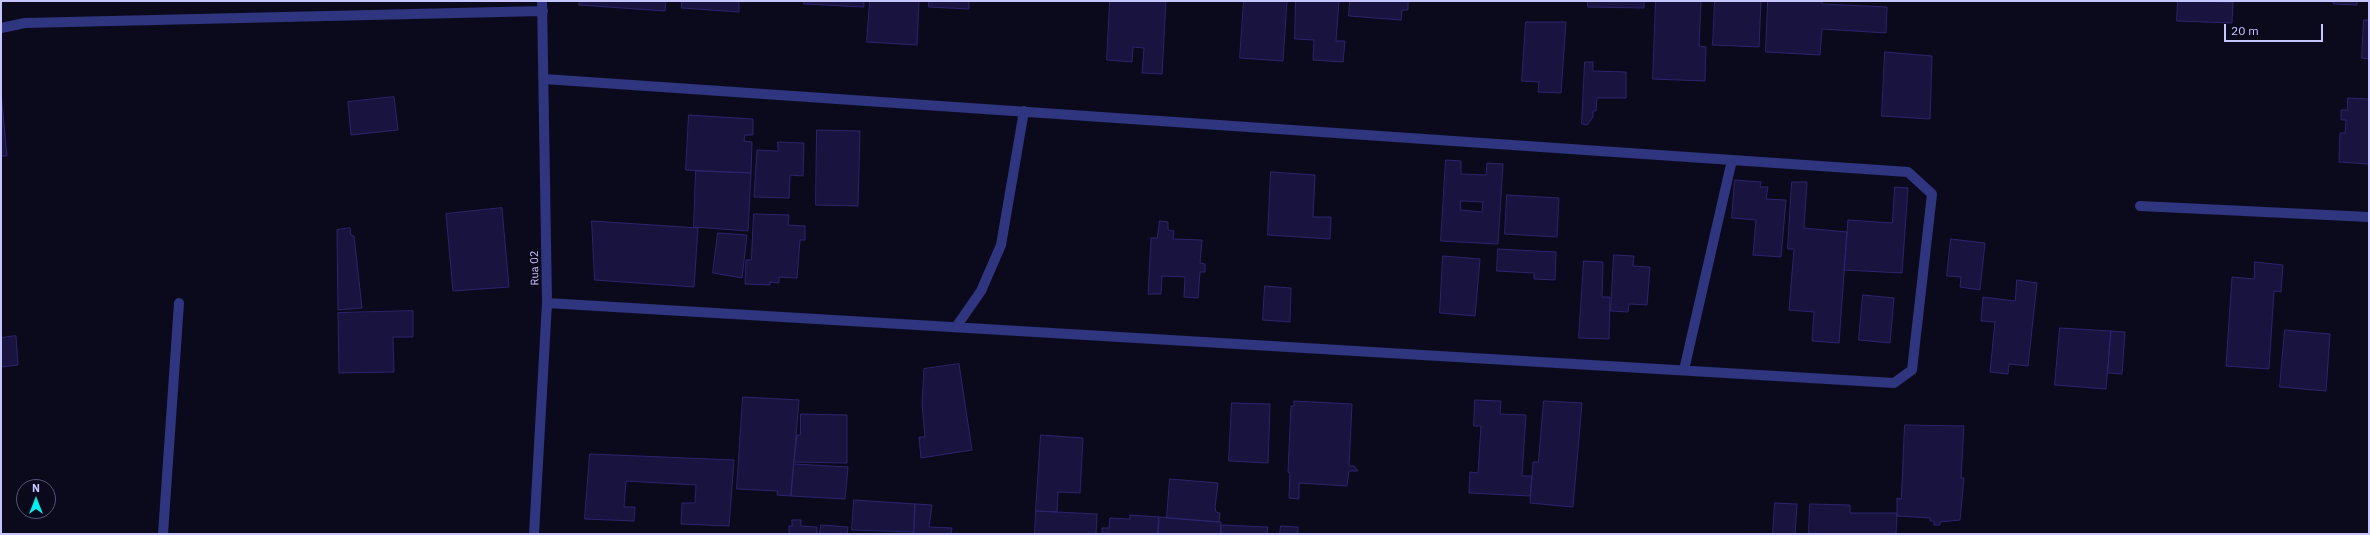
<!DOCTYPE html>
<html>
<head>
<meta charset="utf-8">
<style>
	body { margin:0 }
	#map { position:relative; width:2370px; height:535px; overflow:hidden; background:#0b0a1d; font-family:"IBM Plex Sans",sans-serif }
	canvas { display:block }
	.frame { position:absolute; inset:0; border:2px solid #c6c5ff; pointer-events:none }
	.north { position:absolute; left:16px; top:479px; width:40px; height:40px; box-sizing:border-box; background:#0b0a1d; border:1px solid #565577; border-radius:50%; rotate:0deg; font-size:11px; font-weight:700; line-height:16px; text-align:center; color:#c6c5ff }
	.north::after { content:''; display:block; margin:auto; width:14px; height:18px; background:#00f0f0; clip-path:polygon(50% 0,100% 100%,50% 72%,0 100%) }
	.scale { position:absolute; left:2224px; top:24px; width:99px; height:18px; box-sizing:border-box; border:2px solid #c6c5ff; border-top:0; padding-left:5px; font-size:12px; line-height:14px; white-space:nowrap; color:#c6c5ff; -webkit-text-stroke:3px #0b0a1d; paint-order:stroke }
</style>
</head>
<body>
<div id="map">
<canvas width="2370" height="535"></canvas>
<div class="frame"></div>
<div class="north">N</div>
<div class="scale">20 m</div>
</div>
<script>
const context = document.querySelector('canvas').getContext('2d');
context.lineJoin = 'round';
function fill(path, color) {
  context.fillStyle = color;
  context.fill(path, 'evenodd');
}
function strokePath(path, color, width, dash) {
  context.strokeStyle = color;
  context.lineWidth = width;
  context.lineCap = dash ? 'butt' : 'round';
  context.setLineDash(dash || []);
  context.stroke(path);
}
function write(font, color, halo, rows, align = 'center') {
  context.font = font + ' "IBM Plex Sans",sans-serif';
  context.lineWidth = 3;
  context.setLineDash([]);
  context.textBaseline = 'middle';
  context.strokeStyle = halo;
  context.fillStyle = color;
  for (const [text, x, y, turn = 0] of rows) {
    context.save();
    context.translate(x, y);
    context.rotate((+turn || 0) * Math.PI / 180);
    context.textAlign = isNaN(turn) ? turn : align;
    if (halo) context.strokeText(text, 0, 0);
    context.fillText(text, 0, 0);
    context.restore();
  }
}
const building = new Path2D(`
	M 580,1 L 666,1 L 665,11 L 579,5 Z
	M 682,1 L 739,1 L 739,12 L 682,8 Z
	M 804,1 L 864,1 L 864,7 L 804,4 Z
	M 870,1 L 919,1 L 917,45 L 867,42 Z
	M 929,1 L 969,1 L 969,9 L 929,7 Z
	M 1110,1 L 1166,1 L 1162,74 L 1142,73 L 1144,48 L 1133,47 L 1132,62 L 1107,60 Z
	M 1244,1 L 1287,1 L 1283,61 L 1240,58 Z
	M 1296,1 L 1339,1 L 1336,41 L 1345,41 L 1343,62 L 1313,60 L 1314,40 L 1295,39 Z
	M 1350,1 L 1408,1 L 1408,10 L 1402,10 L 1401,20 L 1349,16 Z
	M 1588,1 L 1644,1 L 1644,8 L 1588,7 Z
	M 1656,1 L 1701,1 L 1699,46 L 1706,47 L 1705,81 L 1653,79 Z
	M 1715,1 L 1761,1 L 1759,47 L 1713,45 Z
	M 1768,1 L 1822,1 L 1822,4 L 1887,7 L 1886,33 L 1822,29 L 1820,55 L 1766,52 Z
	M 2178,1 L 2233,2 L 2232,23 L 2177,21 Z
	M 2333,1 L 2357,1 L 2357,5 L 2334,4 Z
	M 2364,20 L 2369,20 L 2369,59 L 2362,58 Z
	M 1526,22 L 1566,22 L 1561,93 L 1538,92 L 1539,82 L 1522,81 Z
	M 1885,52 L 1932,56 L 1930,119 L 1882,116 Z
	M 1585,62 L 1593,62 L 1593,71 L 1626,72 L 1626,98 L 1597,98 L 1596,111 L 1593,111 L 1593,117 L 1587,125 L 1582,124 Z
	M 1,93 L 7,156 L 1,156 Z
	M 394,97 L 398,130 L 351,135 L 348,102 Z
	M 2348,98 L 2369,99 L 2369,164 L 2339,162 L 2340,133 L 2345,133 L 2346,120 L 2341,120 L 2341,110 L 2347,110 Z
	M 689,115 L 753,119 L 753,135 L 745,135 L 744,141 L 752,142 L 751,173 L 686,170 Z
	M 817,130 L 860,131 L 858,206 L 816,205 Z
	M 778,142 L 804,143 L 803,176 L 790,175 L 789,198 L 754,197 L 757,150 L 778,151 Z
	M 1446,160 L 1461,161 L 1461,174 L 1486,175 L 1487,163 L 1503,164 L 1498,244 L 1441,241 ZM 1461,201 L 1483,202 L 1482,212 L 1461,210 Z
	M 696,171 L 751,173 L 748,231 L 694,227 Z
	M 1271,172 L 1315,175 L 1313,217 L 1331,217 L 1330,239 L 1268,235 Z
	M 1735,180 L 1761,182 L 1760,187 L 1768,187 L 1766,199 L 1786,200 L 1781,257 L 1753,255 L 1756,220 L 1732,218 Z
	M 1792,182 L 1807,182 L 1804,228 L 1847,232 L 1839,343 L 1812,341 L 1814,312 L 1789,310 L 1794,249 L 1788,249 Z
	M 1895,187 L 1908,188 L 1902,273 L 1844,270 L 1848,220 L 1892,223 Z
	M 1507,195 L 1559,198 L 1557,237 L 1505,234 Z
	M 502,208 L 509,287 L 453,291 L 446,214 Z
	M 754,214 L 789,215 L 788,225 L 805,226 L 805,240 L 800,240 L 797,278 L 779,277 L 779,283 L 770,282 L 770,285 L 745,284 L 746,260 L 751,260 Z
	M 592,221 L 698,228 L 694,287 L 595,280 Z
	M 1160,221 L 1168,222 L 1168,230 L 1174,231 L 1173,239 L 1202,240 L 1200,263 L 1205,264 L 1205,272 L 1200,272 L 1198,298 L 1184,297 L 1185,277 L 1162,276 L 1161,294 L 1148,294 L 1151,238 L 1157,238 Z
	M 350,228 L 351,235 L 354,236 L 362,308 L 338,310 L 337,230 Z
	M 718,233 L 747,235 L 742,278 L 713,273 Z
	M 1951,239 L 1985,243 L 1980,290 L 1960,287 L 1961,277 L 1947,276 Z
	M 1498,249 L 1556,252 L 1555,280 L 1534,279 L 1534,273 L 1497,271 Z
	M 1614,255 L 1634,256 L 1633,266 L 1650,267 L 1647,305 L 1629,304 L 1628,312 L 1611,311 Z
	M 1443,256 L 1480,259 L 1475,316 L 1440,313 Z
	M 1584,261 L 1603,262 L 1602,297 L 1610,297 L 1609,339 L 1579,338 Z
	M 2255,262 L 2283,265 L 2281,292 L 2274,291 L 2269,369 L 2226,366 L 2232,277 L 2254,279 Z
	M 2017,280 L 2037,283 L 2028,366 L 2009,364 L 2008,374 L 1990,372 L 1995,322 L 1981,321 L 1983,297 L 2015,301 Z
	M 1265,286 L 1291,288 L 1290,322 L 1263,320 Z
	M 1863,295 L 1894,298 L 1890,343 L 1859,340 Z
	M 413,311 L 413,337 L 393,337 L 394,372 L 339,373 L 338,313 Z
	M 2060,328 L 2111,331 L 2106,389 L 2055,385 Z
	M 2285,330 L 2330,334 L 2326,391 L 2280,387 Z
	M 2111,331 L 2125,332 L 2122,374 L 2108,373 Z
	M 16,336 L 18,365 L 1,367 L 1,338 Z
	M 959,364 L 972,450 L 921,458 L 919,437 L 925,437 L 922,404 L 924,369 Z
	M 743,397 L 799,400 L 791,496 L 777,495 L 778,491 L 737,489 Z
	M 1475,400 L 1501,401 L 1500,414 L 1526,415 L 1522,476 L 1532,476 L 1530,496 L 1469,493 L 1470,472 L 1478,473 L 1481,426 L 1474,426 Z
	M 1294,401 L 1352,404 L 1349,466 L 1354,466 L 1358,471 L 1349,471 L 1347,486 L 1299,483 L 1299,499 L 1289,498 L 1290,473 L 1288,472 L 1291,406 L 1294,406 Z
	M 1544,401 L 1582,403 L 1573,507 L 1530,503 L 1533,462 L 1538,462 Z
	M 1232,403 L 1270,404 L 1268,463 L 1229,461 Z
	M 801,414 L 847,415 L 847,463 L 794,462 L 797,435 L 800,435 Z
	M 1905,425 L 1964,426 L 1961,478 L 1964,478 L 1960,520 L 1940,522 L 1940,525 L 1934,525 L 1934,521 L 1930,521 L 1930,518 L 1897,516 L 1897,498 L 1901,499 Z
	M 1041,435 L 1083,438 L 1080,493 L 1058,492 L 1057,512 L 1036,511 Z
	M 590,454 L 734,460 L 729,526 L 681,524 L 682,503 L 695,503 L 696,485 L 626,481 L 624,507 L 635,507 L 634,521 L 585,519 Z
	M 794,464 L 848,467 L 845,499 L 791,496 Z
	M 1170,479 L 1218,483 L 1215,507 L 1216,512 L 1220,513 L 1219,522 L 1167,518 Z
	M 854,500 L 915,504 L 914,532 L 852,530 Z
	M 1775,503 L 1797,504 L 1795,534 L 1773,534 Z
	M 915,504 L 932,505 L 929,527 L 952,528 L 951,534 L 914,534 Z
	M 1810,504 L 1850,505 L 1850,513 L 1897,513 L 1896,534 L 1809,534 Z
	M 1036,511 L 1097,514 L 1096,534 L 1035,534 Z
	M 1130,515 L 1159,517 L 1158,534 L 1102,534 L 1102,528 L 1109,528 L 1110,518 L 1130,519 Z
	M 1159,517 L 1221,522 L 1221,534 L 1158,534 Z
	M 792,520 L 801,520 L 801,526 L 817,527 L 817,534 L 789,534 L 789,526 L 792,526 Z
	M 821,525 L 848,527 L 847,534 L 820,534 Z
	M 1221,525 L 1268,527 L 1267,534 L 1221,534 Z
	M 1281,526 L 1298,527 L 1298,534 L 1280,534 Z`);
fill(building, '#18143f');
strokePath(building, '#2b246d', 1);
strokePath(new Path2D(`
	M 1,28 L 25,23 L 543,11
	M 544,79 L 1908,172 L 1932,194 L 1912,370 L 1894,383 L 547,303
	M 2140,206 L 2369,217
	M 956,327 L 981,291 L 1001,245 L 1024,111
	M 1684,370 L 1732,160
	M 163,534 L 179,303
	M 534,534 L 547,303 L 542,1`), '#303580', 10);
write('11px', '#c6c5ff', '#0b0a1d', [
	["Rua 02",535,268,-91]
]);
</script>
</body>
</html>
